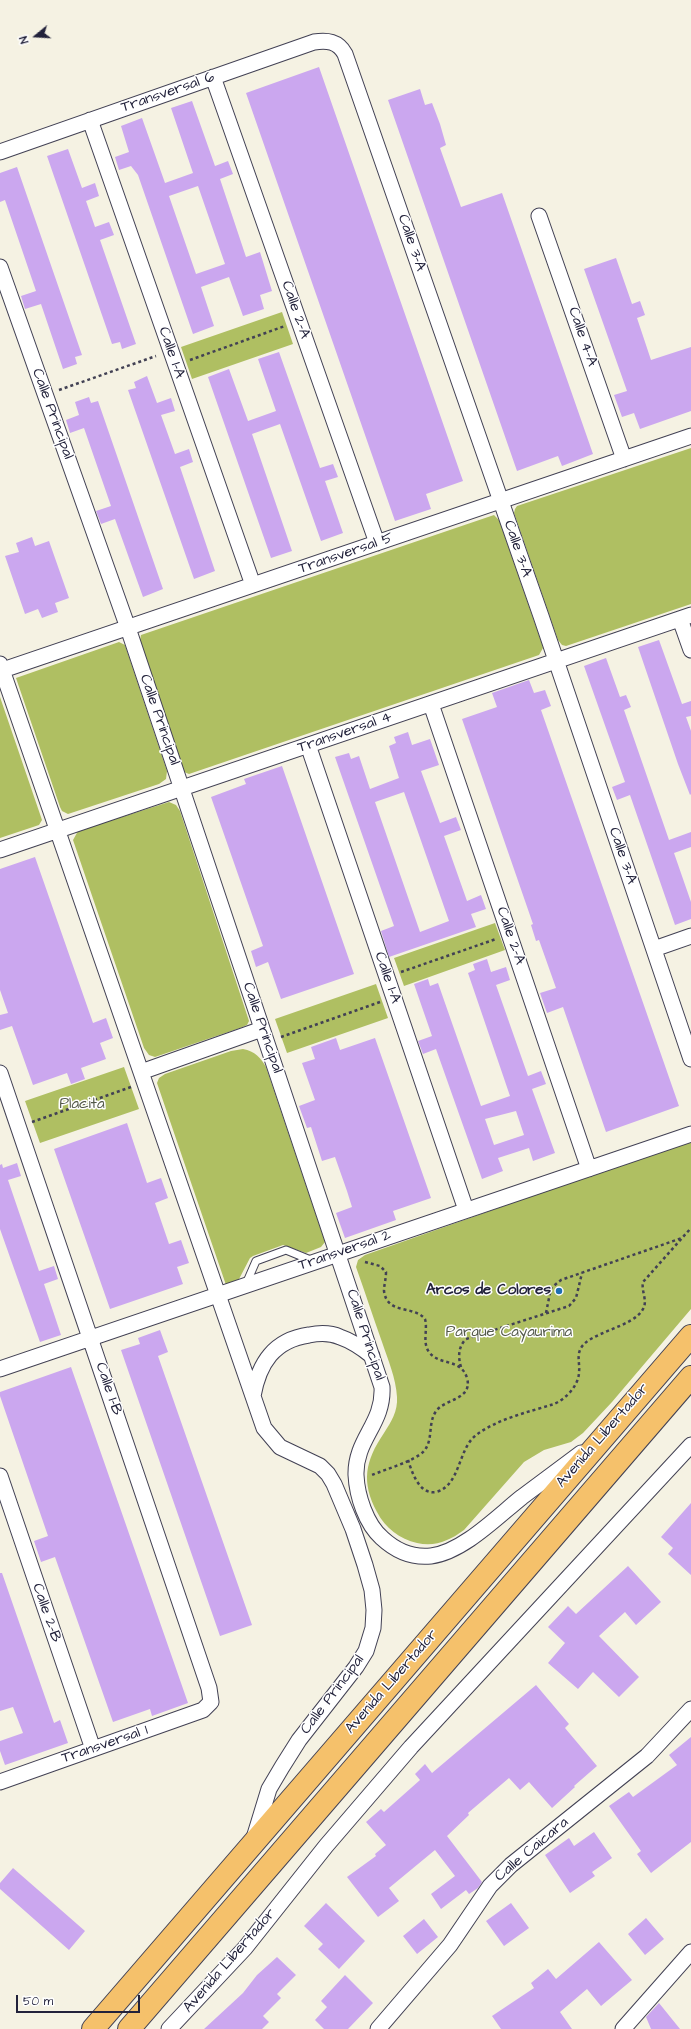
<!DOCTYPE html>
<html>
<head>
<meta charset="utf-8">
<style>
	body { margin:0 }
	#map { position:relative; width:691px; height:2029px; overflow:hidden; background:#f5f2e3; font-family:"Architects Daughter",sans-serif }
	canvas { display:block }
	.north { position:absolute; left:16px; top:16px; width:40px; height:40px; -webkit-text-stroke:3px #fff; paint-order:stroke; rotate:252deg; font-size:11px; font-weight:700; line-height:16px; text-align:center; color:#22223b }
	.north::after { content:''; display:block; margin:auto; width:14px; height:18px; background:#22223b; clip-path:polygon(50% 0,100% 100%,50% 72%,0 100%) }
	.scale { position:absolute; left:16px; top:1995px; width:124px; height:18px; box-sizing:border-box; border:2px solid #22223b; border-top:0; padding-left:5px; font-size:12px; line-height:14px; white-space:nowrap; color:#22223b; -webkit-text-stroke:3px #fff; paint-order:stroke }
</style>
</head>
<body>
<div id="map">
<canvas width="691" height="2029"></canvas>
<div class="north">N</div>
<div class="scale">50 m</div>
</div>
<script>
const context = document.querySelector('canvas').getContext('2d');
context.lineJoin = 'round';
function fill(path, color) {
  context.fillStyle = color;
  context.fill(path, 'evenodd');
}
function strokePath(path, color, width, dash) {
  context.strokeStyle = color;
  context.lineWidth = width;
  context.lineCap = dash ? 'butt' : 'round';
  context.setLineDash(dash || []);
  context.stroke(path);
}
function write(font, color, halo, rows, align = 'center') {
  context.font = font + ' "Architects Daughter",sans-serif';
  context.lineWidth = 3;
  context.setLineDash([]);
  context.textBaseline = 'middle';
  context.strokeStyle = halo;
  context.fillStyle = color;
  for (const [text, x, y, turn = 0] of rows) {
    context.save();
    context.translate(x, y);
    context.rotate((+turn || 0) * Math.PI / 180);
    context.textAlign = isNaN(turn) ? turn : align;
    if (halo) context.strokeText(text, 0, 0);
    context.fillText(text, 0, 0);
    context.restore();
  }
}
fill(new Path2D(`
	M 282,312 L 293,344 L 192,379 L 181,347 Z
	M 691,448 L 691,604 L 566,646 L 562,645 L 558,640 L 514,513 L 515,509 L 517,506 Z
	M 494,515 L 499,520 L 542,644 L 543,648 L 539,655 L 189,774 L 184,772 L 140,640 L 141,635 Z
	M 119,642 L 125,645 L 167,771 L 166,779 L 159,784 L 68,814 L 62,811 L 60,807 L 16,678 Z
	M 0,697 L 42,820 L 39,825 L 0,838 Z
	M 169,802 L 176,805 L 180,811 L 249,1021 L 247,1025 L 240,1028 L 155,1057 L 149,1055 L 144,1048 L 73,840 L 78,831 Z
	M 495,923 L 505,950 L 404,986 L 394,958 Z
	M 376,984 L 388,1018 L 287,1053 L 275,1019 Z
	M 243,1049 C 255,1051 261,1058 266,1067 L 325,1242 L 321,1247 L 306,1253 L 283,1245 L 253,1256 L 250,1258 L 238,1281 L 226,1285 L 157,1083 L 159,1078 L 165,1074 L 231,1051 Z
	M 124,1067 L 139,1109 L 40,1143 L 25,1101 Z
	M 691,1140 L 691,1309 L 612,1402 L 583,1433 L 571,1442 L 544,1450 L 524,1462 L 464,1530 C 449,1541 435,1547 417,1543 C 400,1539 385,1528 377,1512 C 361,1482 365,1461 384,1433 C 391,1422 398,1411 397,1397 C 396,1378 388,1360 382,1342 C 373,1317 365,1292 356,1267 L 358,1260 L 365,1255 Z`), '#afbf62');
fill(new Path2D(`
	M 319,67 L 463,481 L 426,494 L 431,509 L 395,521 L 246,93 Z
	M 420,89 L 425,105 L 432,103 L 440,124 L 446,145 L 440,148 L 461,207 L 502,193 L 593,454 L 562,466 L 558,456 L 517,471 L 388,100 Z
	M 192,101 L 215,166 L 228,161 L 233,174 L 220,179 L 246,257 L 260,252 L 272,291 L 260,295 L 264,309 L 243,316 L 229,277 L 201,287 L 214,326 L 193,334 L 138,175 L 131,166 L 119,170 L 115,157 L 129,152 L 121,126 L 142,118 L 165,183 L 193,173 L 171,108 ZM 198,186 L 225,264 L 196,274 L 169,196 Z
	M 68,149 L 82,188 L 95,183 L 99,196 L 86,201 L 95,227 L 109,222 L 114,235 L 100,240 L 136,344 L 122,349 L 120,342 L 112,344 L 47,156 Z
	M 17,167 L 82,355 L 75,357 L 77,364 L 63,369 L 41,304 L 25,309 L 21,296 L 36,291 L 5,200 L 0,202 L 0,173 Z
	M 616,258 L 632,304 L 640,301 L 645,315 L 637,318 L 651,360 L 691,347 L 691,411 L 640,429 L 634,413 L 622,417 L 614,395 L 627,391 L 584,269 Z
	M 279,352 L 320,468 L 333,464 L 338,477 L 325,481 L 343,533 L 321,541 L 280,424 L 252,434 L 292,551 L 271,558 L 208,377 L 229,369 L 248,421 L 276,411 L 258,359 Z
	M 147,376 L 157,403 L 171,398 L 175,411 L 161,415 L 175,454 L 189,449 L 193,462 L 180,467 L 215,571 L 194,579 L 128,390 L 136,388 L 134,382 Z
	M 89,397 L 91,403 L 98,401 L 163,589 L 143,597 L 115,519 L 101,524 L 96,511 L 111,506 L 84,428 L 70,433 L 66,420 L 79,415 L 75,402 Z
	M 32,537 L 35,546 L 49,541 L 69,598 L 55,603 L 58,612 L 42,618 L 38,609 L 25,614 L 5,556 L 19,552 L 16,543 Z
	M 659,640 L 682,704 L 691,701 L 691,716 L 686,717 L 691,731 L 691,794 L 690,795 L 678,764 L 638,647 Z
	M 606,658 L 620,697 L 626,695 L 631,707 L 624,710 L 669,840 L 691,832 L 691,847 L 674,853 L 691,902 L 691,919 L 675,925 L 630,795 L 617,800 L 612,787 L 625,782 L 584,666 Z
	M 529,680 L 534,693 L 545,690 L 551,706 L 541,710 L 679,1106 L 606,1132 L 563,1007 L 547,1013 L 540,993 L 556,988 L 539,940 L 536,941 L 531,925 L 533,924 L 462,719 L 497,707 L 492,693 Z
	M 408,732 L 412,745 L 430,739 L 439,765 L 421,771 L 440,823 L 456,817 L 461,830 L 444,836 L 467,901 L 481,895 L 486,909 L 471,914 L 476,927 L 389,957 L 381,931 L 394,926 L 335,757 L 349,753 L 351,759 L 359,756 L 370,789 L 399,778 L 389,746 L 396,743 L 394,737 ZM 404,792 L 449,921 L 420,932 L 375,802 Z
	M 282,766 L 354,974 L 281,999 L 268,962 L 256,967 L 251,951 L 263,946 L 211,797 L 246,784 L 244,779 Z
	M 35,857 L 93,1023 L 106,1018 L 113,1038 L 100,1043 L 106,1059 L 81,1068 L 85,1079 L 71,1084 L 67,1073 L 33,1085 L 12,1026 L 0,1030 L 0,1015 L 8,1013 L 0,990 L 0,869 Z
	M 487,959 L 491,972 L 506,967 L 510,980 L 496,985 L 528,1076 L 541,1071 L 546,1084 L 532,1089 L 555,1153 L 533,1161 L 529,1148 L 498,1158 L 503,1171 L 482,1179 L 436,1049 L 423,1054 L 418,1041 L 432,1036 L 414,984 L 428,979 L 430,986 L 438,983 L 481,1106 L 510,1096 L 468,973 L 475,970 L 473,964 ZM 516,1111 L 524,1135 L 494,1145 L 485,1119 Z
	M 336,1038 L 340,1050 L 375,1038 L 431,1198 L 393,1211 L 396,1220 L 345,1238 L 336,1213 L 352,1207 L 347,1191 L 335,1157 L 322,1161 L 311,1127 L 307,1128 L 299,1106 L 315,1100 L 302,1063 L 315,1059 L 311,1047 Z
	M 127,1123 L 147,1183 L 161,1178 L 168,1198 L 155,1203 L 169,1244 L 181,1240 L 189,1263 L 177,1267 L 183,1284 L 110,1309 L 54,1149 Z
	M 17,1163 L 21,1176 L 8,1180 L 39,1271 L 54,1266 L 58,1279 L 44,1284 L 61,1335 L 40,1342 L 0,1229 L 0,1165 L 2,1164 L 3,1168 Z
	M 160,1330 L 168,1352 L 158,1356 L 252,1625 L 220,1636 L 121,1350 L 140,1344 L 138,1338 Z
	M 71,1367 L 188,1703 L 152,1716 L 150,1709 L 113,1722 L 55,1557 L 41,1562 L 34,1541 L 48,1536 L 0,1396 L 0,1392 Z
	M 691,1503 L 691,1575 L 668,1554 L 673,1548 L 661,1537 Z
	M 628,1566 L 661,1602 L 636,1625 L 625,1612 L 599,1636 L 639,1677 L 619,1697 L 593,1672 L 578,1689 L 548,1663 L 565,1643 L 548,1627 L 568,1606 L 576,1614 Z
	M 0,1573 L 2,1573 L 54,1723 L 60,1720 L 68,1743 L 5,1765 L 0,1751 L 0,1741 L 23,1733 L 13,1707 L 0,1711 Z
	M 536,1685 L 569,1724 L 565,1728 L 597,1766 L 574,1786 L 575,1787 L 552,1808 L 529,1782 L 520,1790 L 509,1778 L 468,1813 L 469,1815 L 447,1836 L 482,1882 L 478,1888 L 469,1894 L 466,1890 L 441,1909 L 431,1894 L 455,1876 L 435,1850 L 389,1888 L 399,1901 L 378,1917 L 347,1877 L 376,1856 L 375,1854 L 386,1845 L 366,1822 L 381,1809 L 384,1812 L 420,1780 L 415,1774 L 425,1764 L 432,1773 Z
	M 691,1737 L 691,1842 L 651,1873 L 637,1854 L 641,1851 L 609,1806 L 629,1792 L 633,1797 L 677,1765 L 669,1755 Z
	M 594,1832 L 612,1858 L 592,1872 L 595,1876 L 570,1893 L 545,1855 L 569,1838 L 574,1846 Z
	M 13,1868 L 85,1931 L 69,1950 L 0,1889 L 0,1883 Z
	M 326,1903 L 365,1941 L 339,1969 L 318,1949 L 323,1944 L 304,1926 Z
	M 511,1903 L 529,1928 L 504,1946 L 486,1921 Z
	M 646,1918 L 664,1939 L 645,1955 L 628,1934 Z
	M 424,1919 L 438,1937 L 417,1954 L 403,1936 Z
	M 599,1942 L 632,1980 L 601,2006 L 587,1989 L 560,2012 L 572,2029 L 501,2029 L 492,2016 L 534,1988 L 531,1983 L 548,1969 L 556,1979 Z
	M 277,1957 L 296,1975 L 277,1994 L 281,1998 L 263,2016 L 269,2022 L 262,2029 L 204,2029 L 243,1993 L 257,1975 Z
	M 345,1975 L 373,2003 L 348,2029 L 324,2029 L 315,2020 L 327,2007 L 321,2001 Z
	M 659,2003 L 680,2029 L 651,2029 L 646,2017 Z`), '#cba7ef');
const lane = new Path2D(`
	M 246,1284 L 256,1261 L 286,1250 L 313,1261`);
const street = new Path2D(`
	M 213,77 L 377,543
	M 90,120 L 253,585
	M 0,152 L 314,42 C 327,40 338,41 345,54 L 541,616 L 691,1059
	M 539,216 L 624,459
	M 0,267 L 128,628 L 382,1387 C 384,1424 355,1439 356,1475 C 357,1496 366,1524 382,1538 C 396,1551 412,1558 431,1556 C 463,1552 498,1516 522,1497 C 542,1482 561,1468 581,1453
	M 680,619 L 691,650
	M 0,664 L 264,1428 L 280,1447 L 320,1466 L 328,1474 L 334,1484 L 353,1529 L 365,1565 L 372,1590 L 374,1610 L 373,1628 L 366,1651 L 356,1667 L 299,1740 L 282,1767 L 269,1789 L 254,1838
	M 0,671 L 691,436
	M 431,704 L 589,1169
	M 308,745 L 466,1210
	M 0,850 L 691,615
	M 654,949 L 691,936
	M 141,1072 L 262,1029
	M 0,1073 L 209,1688 L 211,1702 L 203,1710 L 0,1782
	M 0,1369 L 691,1134
	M 253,1396 C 259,1363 274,1340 309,1335 C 319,1333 331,1333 340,1337 C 352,1341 362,1348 372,1356
	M 0,1476 L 93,1749
	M 169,2029 L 245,1948 L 326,1846 L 411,1747 L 691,1445
	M 378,2029 L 450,1945 L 490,1886 L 511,1865 L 647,1756 L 691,1709
	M 623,2029 L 691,1952`);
const primary = new Path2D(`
	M 93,2029 L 691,1336
	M 129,2029 L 691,1377`);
strokePath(lane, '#424154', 9);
strokePath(street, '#424154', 17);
strokePath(primary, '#424154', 24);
strokePath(new Path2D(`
	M 190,360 L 285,326
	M 59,390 L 156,356
	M 401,972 L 496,939
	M 281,1037 L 380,1002
	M 32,1122 L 131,1087
	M 365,1262 L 380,1266 L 386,1272 C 386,1279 384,1285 384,1291 C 387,1315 414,1305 425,1319 C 428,1330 422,1342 429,1352 C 439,1366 461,1358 467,1378 C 473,1399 446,1399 437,1410 C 427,1422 434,1439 424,1451 C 415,1461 386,1469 372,1475
	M 546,1313 L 551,1288 L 561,1280 L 682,1238
	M 461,1367 C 458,1357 458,1347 466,1339 L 569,1306 L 576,1298 L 582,1273
	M 408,1460 C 412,1472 419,1495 436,1492 C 460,1486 458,1450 475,1436 C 496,1419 529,1412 554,1404 C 566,1399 579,1385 579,1372 C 580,1365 577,1357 580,1350 C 587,1332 633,1328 643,1309 C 648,1301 641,1291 643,1282 L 691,1228`), '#424154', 2.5, [3, 3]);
strokePath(lane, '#fff', 7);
strokePath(street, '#fff', 15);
strokePath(primary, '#f5c16b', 22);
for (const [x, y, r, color] of [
	[559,1291,4,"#1f6fb2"]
]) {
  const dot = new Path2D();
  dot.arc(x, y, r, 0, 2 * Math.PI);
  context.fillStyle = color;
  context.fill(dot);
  strokePath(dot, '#fff', 1.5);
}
write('15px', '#22223b', '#fff', [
	["Transversal 6",168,93,-19],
	["Calle 3-A",411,243,71],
	["Calle 2-A",295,310,71],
	["Calle 4-A",582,337,71],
	["Calle 1-A",171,353,71],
	["Calle Principal",52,414,70],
	["Calle 3-A",517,549,71],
	["Transversal 5",346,554,-19],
	["Calle Principal",159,720,71],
	["Transversal 4",345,733,-19],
	["Calle 3-A",622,856,71],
	["Calle 2-A",510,936,71],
	["Calle 1-A",387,978,71],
	["Calle Principal",262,1028,71],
	["Transversal 2",345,1251,-19],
	["Calle Principal",365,1335,72],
	["Calle 1-B",108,1389,71],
	["Avenida Libertador",603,1436,-49],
	["Calle 2-B",46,1613,71],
	["Avenida Libertador",392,1682,-49],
	["Calle Principal",333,1695,-53],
	["Transversal 1",105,1745,-19],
	["Calle Caicara",532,1850,-40],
	["Avenida Libertador",230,1961,-49]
]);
write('15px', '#535949', '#fff', [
	["Placita",82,1105],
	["Parque Cayaurima",509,1333]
]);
write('bold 15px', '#22223b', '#fff', [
	["Arcos de Colores",551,1291]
], 'right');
</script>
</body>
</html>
